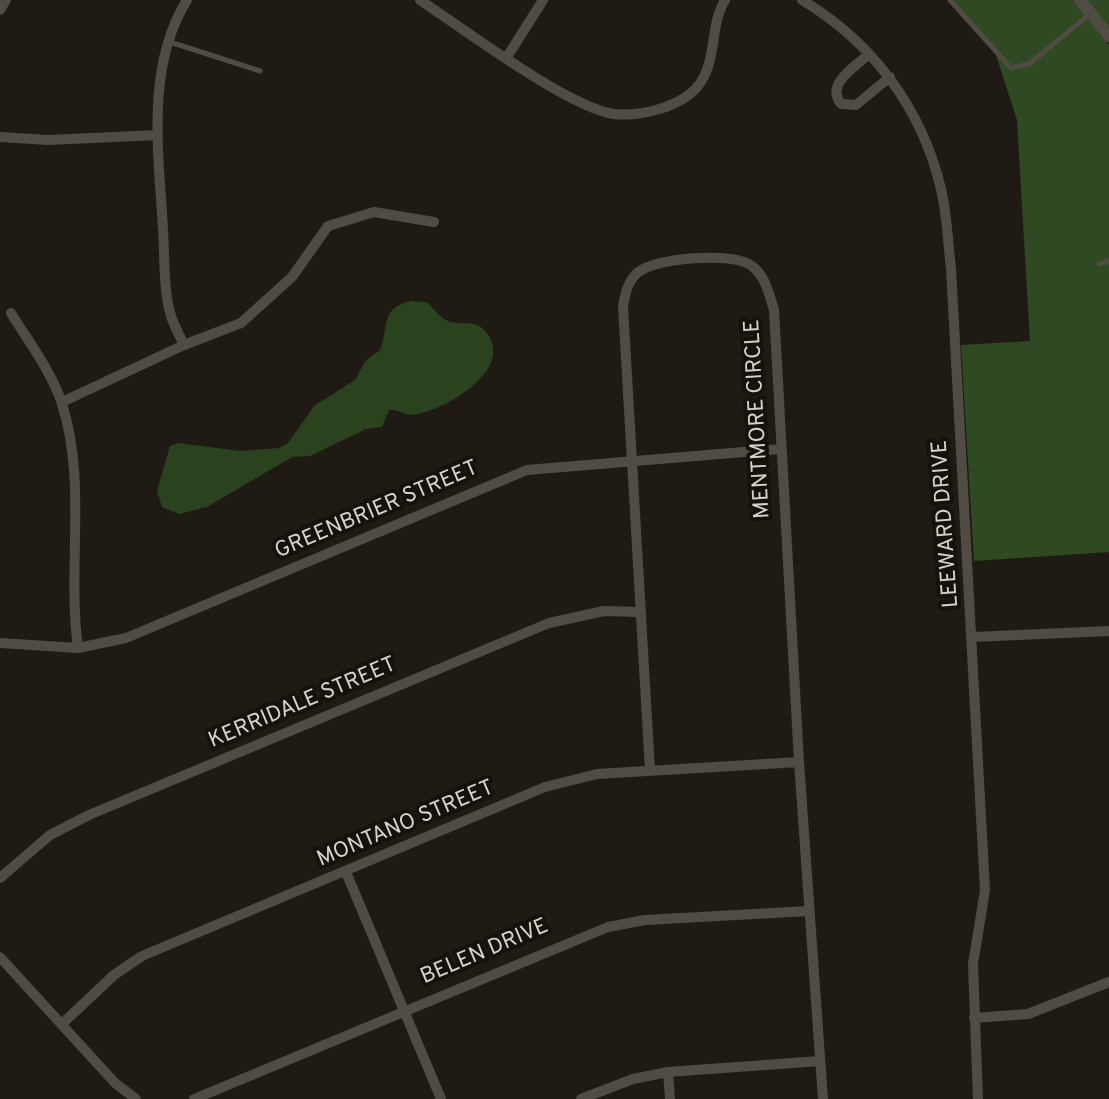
<!DOCTYPE html>
<html>
<head>
<meta charset="utf-8">
<style>
	body { margin:0 }
	canvas { display:block; background:#1f1b14 }
</style>
</head>
<body>
<canvas width="1109" height="1099"></canvas>
<script>
const context = document.querySelector('canvas').getContext('2d');
context.lineJoin = 'round';
function fill(path, color) {
  context.fillStyle = color;
  context.fill(path, 'evenodd');
}
function strokePath(path, color, width, dash) {
  context.strokeStyle = color;
  context.lineWidth = width;
  context.lineCap = dash ? 'butt' : 'round';
  context.setLineDash(dash || []);
  context.stroke(path);
}
function write(font, color, halo, rows, align = 'center') {
  context.font = font + ' Overpass,sans-serif';
  context.lineWidth = 8;
  context.setLineDash([]);
  context.textBaseline = 'middle';
  context.strokeStyle = halo;
  context.fillStyle = color;
  for (const [text, x, y, turn = 0] of rows) {
    context.save();
    context.translate(x, y);
    context.rotate((+turn || 0) * Math.PI / 180);
    context.textAlign = isNaN(turn) ? turn : align;
    if (halo) context.strokeText(text, 0, 0);
    context.fillText(text, 0, 0);
    context.restore();
  }
}
fill(new Path2D(`
	M 411,301 L 426,302 C 433,307 438,315 444,319 C 455,327 475,318 485,331 C 517,368 448,408 418,414 C 407,417 400,409 389,410 L 382,427 L 366,429 L 310,456 L 292,457 L 207,507 L 179,514 L 162,507 L 157,491 L 170,446 L 178,443 L 240,451 L 279,448 L 288,443 L 314,406 L 355,380 L 366,360 L 380,350 C 390,325 379,309 411,301 Z`), '#2a421e');
fill(new Path2D(`
	M 948,0 L 1073,0 L 1109,45 L 1109,552 L 974,561 L 961,345 L 1030,341 L 1017,120 L 995,52 Z
	M 1087,0 L 1109,0 L 1109,27 Z`), '#2f4922');
strokePath(new Path2D(`
	M 950,0 L 1011,68 L 1029,64 L 1090,14
	M 170,42 L 260,71
	M 1099,264 L 1109,261`), '#504b43', 5);
strokePath(new Path2D(`
	M 420,0 C 462,28 569,108 614,114 C 640,117 681,107 698,86 C 718,60 709,27 725,0
	M 802,0 C 872,42 922,108 941,189 C 947,214 948,243 951,269 L 985,890 L 973,964 L 978,1099
	M 0,10 L 6,0
	M 869,54 C 855,67 825,84 841,104 L 856,105 L 890,77
	M 507,57 L 543,0
	M 0,137 L 48,140 L 158,135
	M 11,313 C 28,341 52,372 62,404 C 87,481 67,568 78,648
	M 184,345 C 180,336 174,326 171,316 C 163,290 165,258 163,230 C 159,155 145,67 187,0
	M 62,402 L 184,345 L 241,323 L 292,277 L 328,226 L 374,212 L 434,222
	M 973,637 L 1109,631
	M 0,643 L 78,648 L 126,638 L 527,470 L 780,449
	M 650,770 L 623,307 C 625,294 627,283 637,273 C 654,258 733,251 752,266 C 766,277 769,294 774,310 L 799,762 L 823,1099
	M 346,872 L 441,1099
	M 0,878 L 50,835 L 89,815 L 549,623 L 604,611 L 640,612
	M 0,957 L 115,1083 L 136,1099
	M 974,1018 L 1028,1014 L 1109,982
	M 63,1023 L 114,975 L 142,956 L 545,787 L 597,774 L 799,762
	M 668,1072 L 670,1099
	M 194,1099 L 608,927 L 645,920 L 809,911
	M 581,1099 L 633,1079 L 668,1072 L 820,1061`), '#504b43', 10);
strokePath(new Path2D(`
	M 1080,0 L 1109,36`), '#504b43', 12);
write('22px', '#d5d2ce', '#15120b', [
	["MENTMORE CIRCLE",759,419,-93],
	["GREENBRIER STREET",377,511,-23],
	["LEEWARD DRIVE",947,524,-94],
	["KERRIDALE STREET",303,704,-23],
	["MONTANO STREET",406,825,-23],
	["BELEN DRIVE",485,953,-23]
]);
</script>
</body>
</html>
